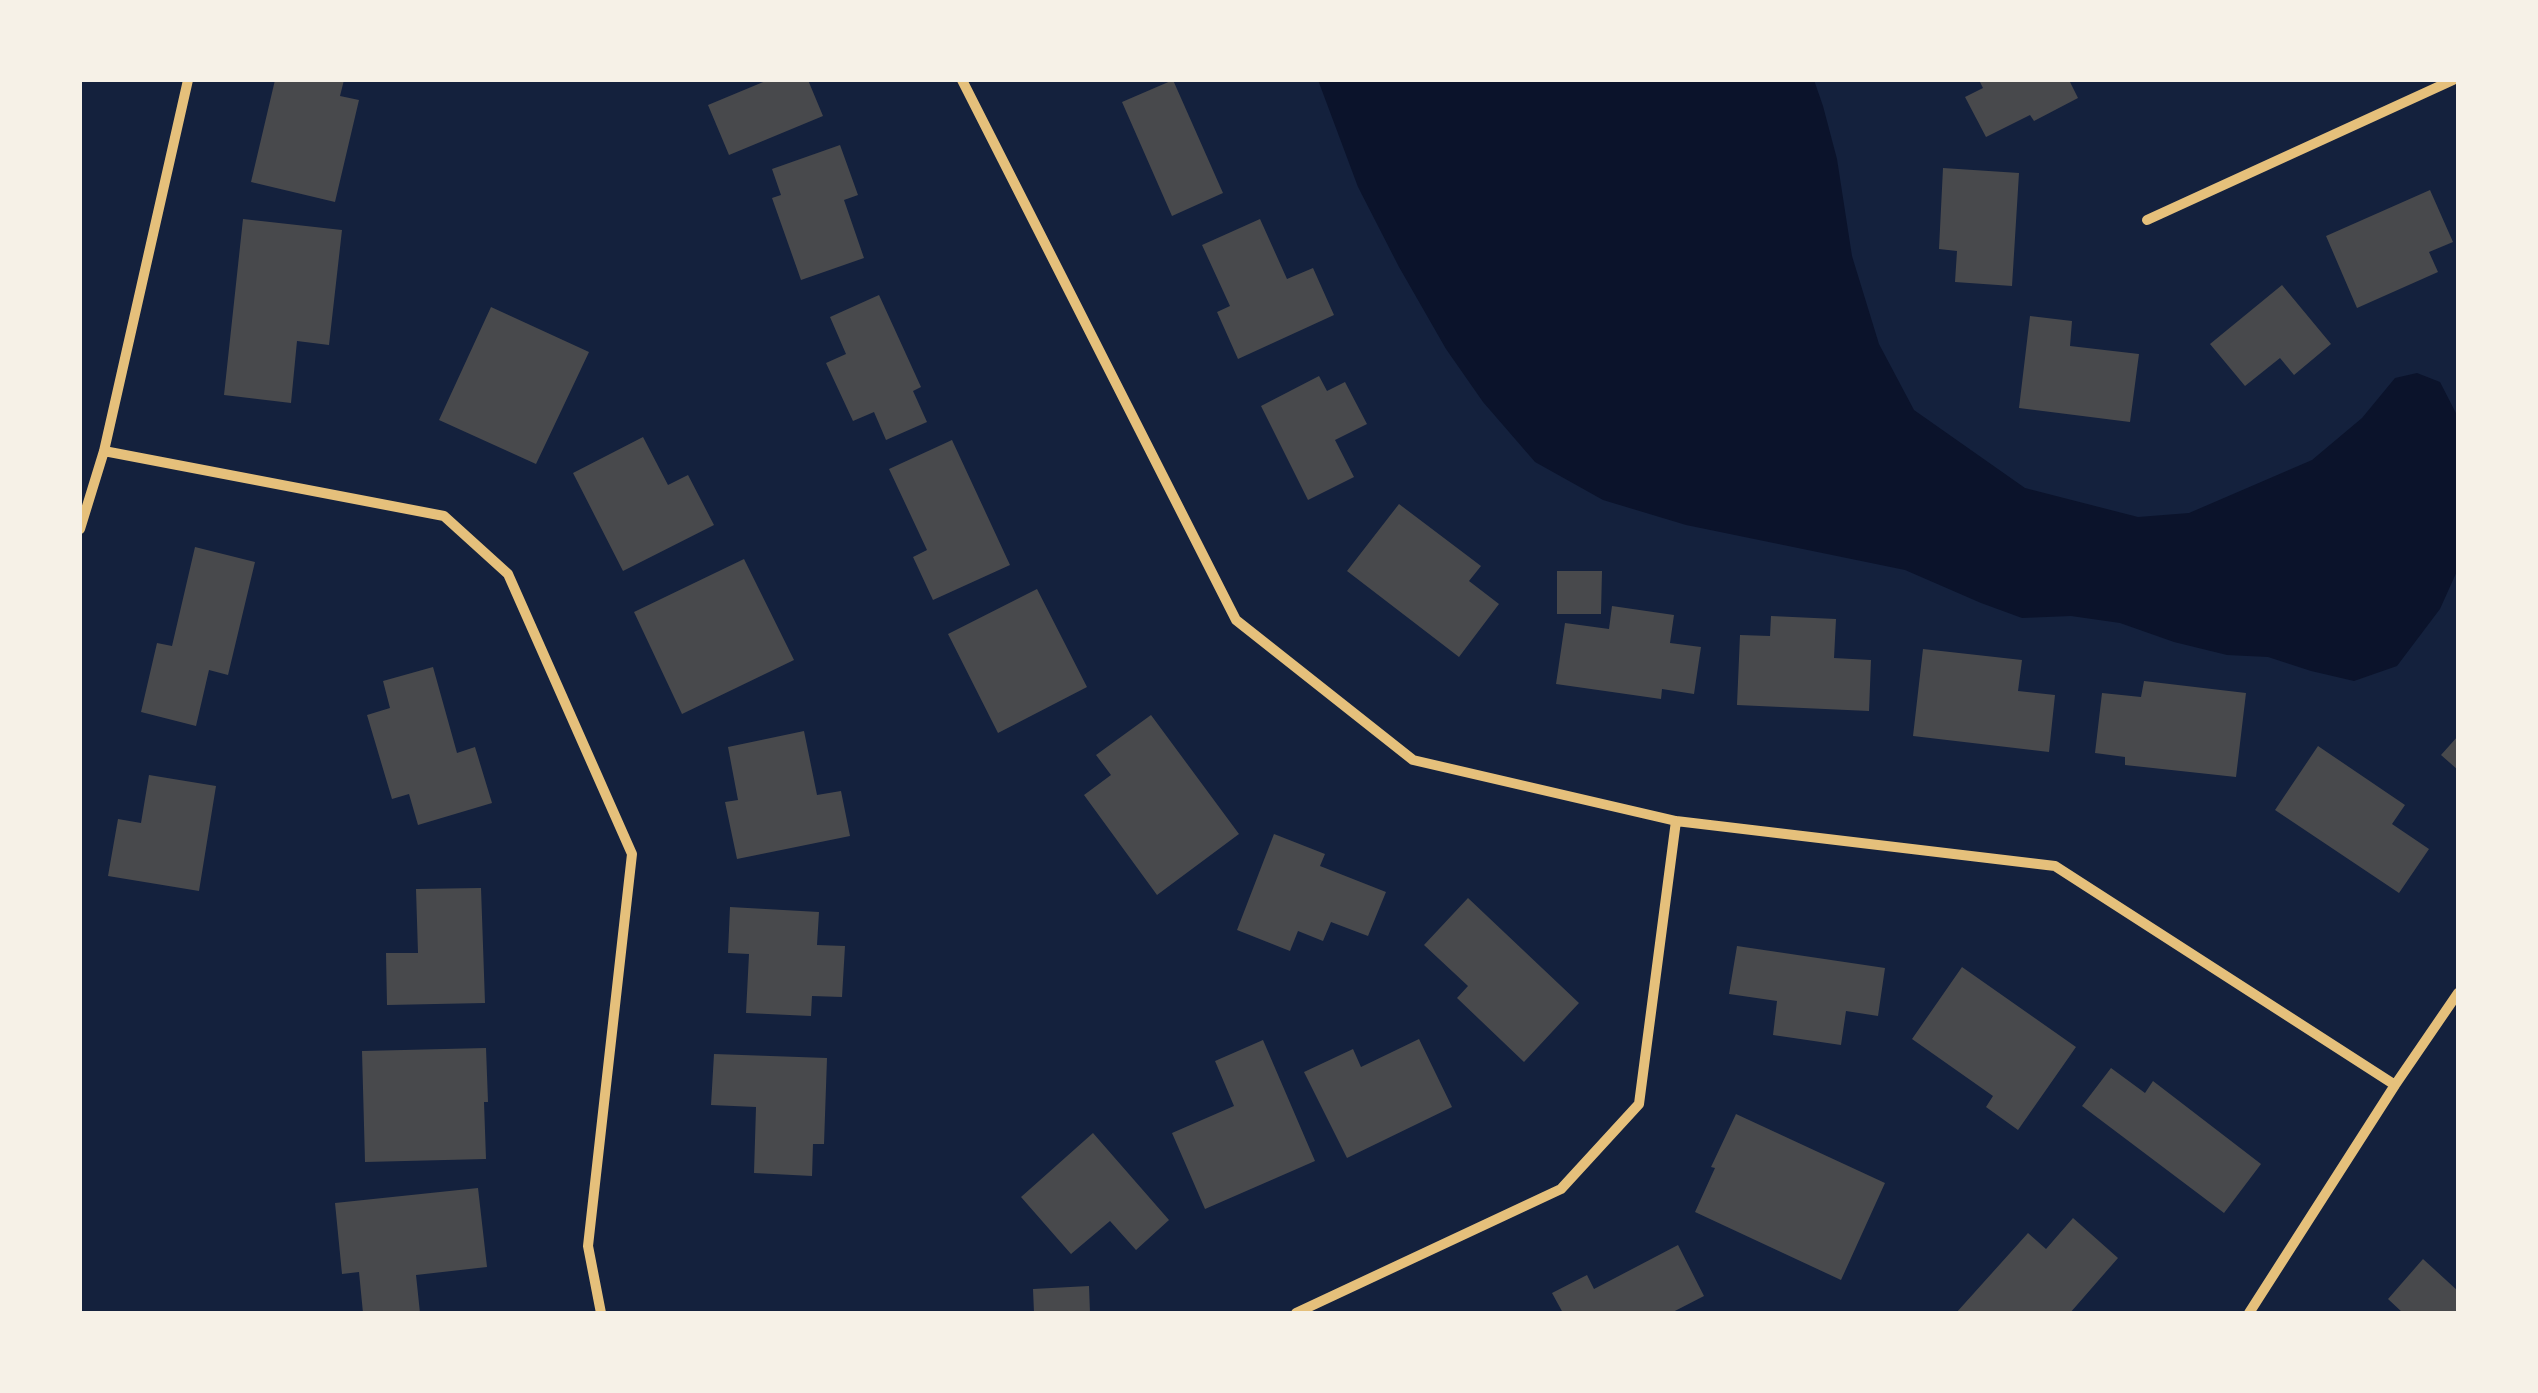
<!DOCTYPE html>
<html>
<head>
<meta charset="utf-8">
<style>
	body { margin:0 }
	#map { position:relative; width:2538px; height:1393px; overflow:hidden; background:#14213d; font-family:Signika,sans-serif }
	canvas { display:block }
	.frame { position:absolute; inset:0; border:82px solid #f6f1e7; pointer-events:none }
</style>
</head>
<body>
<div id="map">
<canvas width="2538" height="1393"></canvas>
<div class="frame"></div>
</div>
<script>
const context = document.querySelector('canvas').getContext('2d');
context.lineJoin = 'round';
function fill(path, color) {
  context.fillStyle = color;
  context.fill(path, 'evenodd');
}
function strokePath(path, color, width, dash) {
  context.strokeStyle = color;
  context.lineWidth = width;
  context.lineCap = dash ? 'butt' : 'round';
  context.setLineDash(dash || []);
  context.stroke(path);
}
fill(new Path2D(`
	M 1318,80 L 1814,80 L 1823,106 L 1837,159 L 1852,256 L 1879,344 L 1914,410 L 2025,488 L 2138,517 L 2189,513 L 2312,460 L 2362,418 L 2395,378 L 2417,373 L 2440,382 L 2458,417 L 2458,569 L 2440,609 L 2397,666 L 2354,681 L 2311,671 L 2268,657 L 2227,655 L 2174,642 L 2120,623 L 2071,616 L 2022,618 L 1981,603 L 1905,570 L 1686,525 L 1603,500 L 1535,462 L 1483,402 L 1446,349 L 1399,267 L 1358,187 Z`), '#0b132b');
fill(new Path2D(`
	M 275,80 L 344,80 L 340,96 L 359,100 L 335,202 L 251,182 Z
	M 768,80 L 808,80 L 823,116 L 729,155 L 708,105 Z
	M 1173,80 L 1223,193 L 1172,216 L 1122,102 Z
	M 1979,80 L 2069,80 L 2078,98 L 2034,121 L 2030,115 L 1986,137 L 1965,97 L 1983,88 Z
	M 840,145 L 858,195 L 844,200 L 864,258 L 801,280 L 772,198 L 781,195 L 772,169 Z
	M 1943,168 L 2019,173 L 2012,286 L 1955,282 L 1957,251 L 1939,249 Z
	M 2430,190 L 2453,242 L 2429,252 L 2438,272 L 2357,308 L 2326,236 Z
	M 243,219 L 342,230 L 329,345 L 297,341 L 291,403 L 224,395 Z
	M 1260,219 L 1287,279 L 1313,268 L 1334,315 L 1238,359 L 1217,312 L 1230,306 L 1202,245 Z
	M 2282,285 L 2331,344 L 2294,375 L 2280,358 L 2245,386 L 2210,344 Z
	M 879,295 L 921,387 L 913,391 L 927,422 L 886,440 L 874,412 L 853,421 L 826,363 L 846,354 L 830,317 Z
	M 491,307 L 589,352 L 536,464 L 439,420 Z
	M 2030,316 L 2072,321 L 2070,346 L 2139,354 L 2130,422 L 2019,408 Z
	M 1319,376 L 1327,391 L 1345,382 L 1367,424 L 1335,440 L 1354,477 L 1308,500 L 1261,406 Z
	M 643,437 L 668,485 L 688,475 L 714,525 L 623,571 L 573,473 Z
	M 952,440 L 1010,565 L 933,600 L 913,557 L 927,550 L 889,469 Z
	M 1399,504 L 1481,566 L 1469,581 L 1499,604 L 1459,657 L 1347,571 Z
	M 195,547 L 255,562 L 228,675 L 209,670 L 196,726 L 141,712 L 157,643 L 172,646 Z
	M 744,559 L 794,660 L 682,714 L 634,612 Z
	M 1557,571 L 1602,571 L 1601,614 L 1557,614 Z
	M 1037,589 L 1087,687 L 998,733 L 948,634 Z
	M 1612,606 L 1674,615 L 1670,643 L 1701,647 L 1694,694 L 1662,689 L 1661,699 L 1556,684 L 1565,623 L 1609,629 Z
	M 1771,616 L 1836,619 L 1834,658 L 1871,660 L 1869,711 L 1737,705 L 1740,635 L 1770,636 Z
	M 1923,649 L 2022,660 L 2018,691 L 2055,695 L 2049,752 L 1913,736 Z
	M 433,667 L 457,753 L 475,747 L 492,803 L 418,825 L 409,794 L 392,799 L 367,715 L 390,708 L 383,681 Z
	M 2144,681 L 2246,693 L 2236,777 L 2125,765 L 2125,757 L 2095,753 L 2102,693 L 2141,697 Z
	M 1151,715 L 1239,834 L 1157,895 L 1084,795 L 1111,775 L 1096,755 Z
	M 804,731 L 817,795 L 841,791 L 850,836 L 737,859 L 725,802 L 738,800 L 728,747 Z
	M 2458,736 L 2458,770 L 2441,755 Z
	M 2318,746 L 2405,805 L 2392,824 L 2429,849 L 2399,893 L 2275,810 Z
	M 149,775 L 216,786 L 199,891 L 108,876 L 118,819 L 141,823 Z
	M 1274,834 L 1325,854 L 1320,866 L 1386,892 L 1368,936 L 1331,922 L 1323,941 L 1298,931 L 1290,951 L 1237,930 Z
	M 481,888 L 485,1003 L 387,1005 L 386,953 L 418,953 L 416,889 Z
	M 1468,898 L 1579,1003 L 1524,1062 L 1457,998 L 1468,986 L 1424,945 Z
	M 730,907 L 819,912 L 817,945 L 845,946 L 842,997 L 812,996 L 811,1016 L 746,1013 L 749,954 L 728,953 Z
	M 1737,946 L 1885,968 L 1878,1016 L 1846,1011 L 1841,1045 L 1773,1035 L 1777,1001 L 1729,994 Z
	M 1962,967 L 2076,1047 L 2018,1130 L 1986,1107 L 1993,1096 L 1912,1039 Z
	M 1419,1039 L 1452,1107 L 1347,1158 L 1304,1072 L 1353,1049 L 1361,1067 Z
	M 1263,1040 L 1315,1161 L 1205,1209 L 1172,1133 L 1234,1106 L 1215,1061 Z
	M 486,1048 L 488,1102 L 484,1102 L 486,1159 L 365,1162 L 362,1051 Z
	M 714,1054 L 827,1058 L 824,1144 L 813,1144 L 812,1176 L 754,1173 L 756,1107 L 711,1105 Z
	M 2111,1068 L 2145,1093 L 2153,1081 L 2261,1164 L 2224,1213 L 2082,1106 Z
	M 1736,1114 L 1885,1183 L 1841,1280 L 1695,1212 L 1715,1168 L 1711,1167 Z
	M 1093,1133 L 1169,1220 L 1136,1250 L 1110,1221 L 1071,1254 L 1021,1197 Z
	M 478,1188 L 487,1267 L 416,1275 L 420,1313 L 363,1313 L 359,1272 L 342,1274 L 335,1203 Z
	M 2073,1218 L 2118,1258 L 2070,1313 L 1956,1313 L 2028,1233 L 2046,1249 Z
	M 1678,1245 L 1704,1296 L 1671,1313 L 1563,1313 L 1552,1293 L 1587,1275 L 1594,1289 Z
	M 2423,1259 L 2458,1291 L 2458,1313 L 2403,1313 L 2388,1299 Z
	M 1089,1286 L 1090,1313 L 1034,1313 L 1033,1289 Z`), '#48494c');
strokePath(new Path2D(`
	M 962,80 L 1236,620 L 1413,760 L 1676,821 L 2055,866 L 2395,1085
	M 2147,220 L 2453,80
	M 104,451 L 444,516 L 508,574 L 632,854 L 588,1246 L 601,1313
	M 80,529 L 104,451 L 188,80
	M 1296,1313 L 1561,1189 L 1639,1104 L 1676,821
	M 2249,1313 L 2395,1085 L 2458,993`), '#e5c07b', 10);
</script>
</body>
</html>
